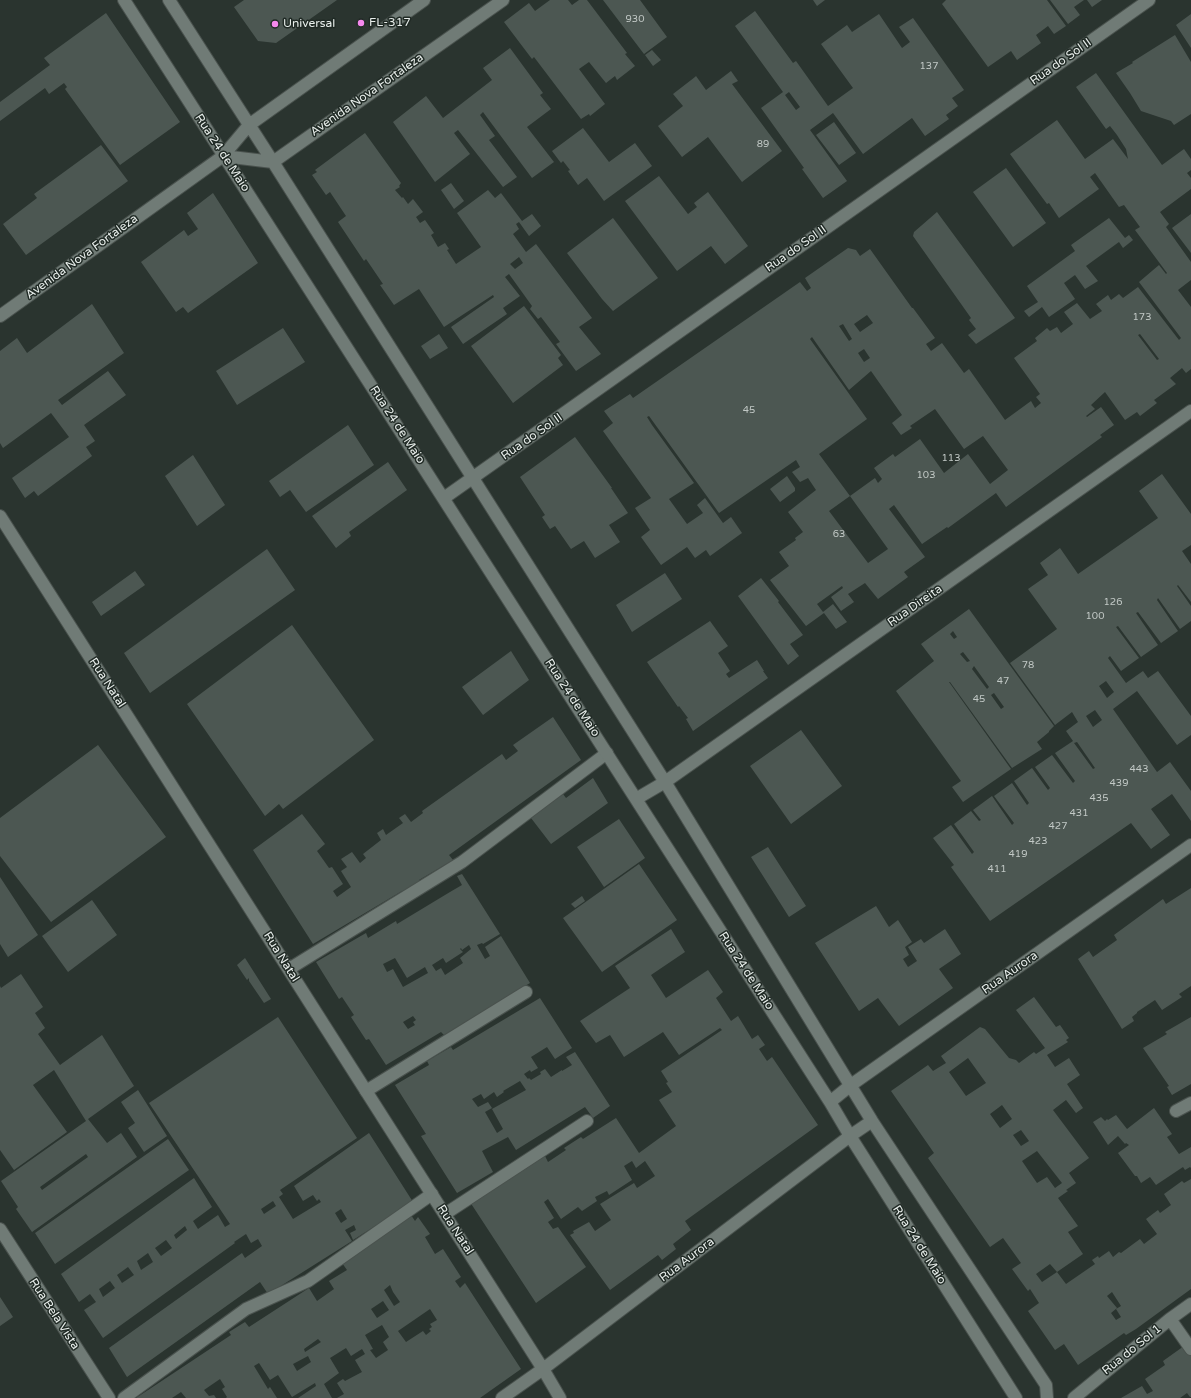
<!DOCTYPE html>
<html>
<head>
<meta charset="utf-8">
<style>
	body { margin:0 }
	canvas { display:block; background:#2a342f }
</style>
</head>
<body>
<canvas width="1191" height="1398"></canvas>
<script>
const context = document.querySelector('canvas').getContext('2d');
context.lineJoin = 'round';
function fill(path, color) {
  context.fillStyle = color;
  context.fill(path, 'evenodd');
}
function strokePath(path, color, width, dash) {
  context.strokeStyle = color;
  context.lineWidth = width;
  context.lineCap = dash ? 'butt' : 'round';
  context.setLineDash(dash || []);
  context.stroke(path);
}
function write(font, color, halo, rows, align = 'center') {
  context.font = font + ' "Varela Round",sans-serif';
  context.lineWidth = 3;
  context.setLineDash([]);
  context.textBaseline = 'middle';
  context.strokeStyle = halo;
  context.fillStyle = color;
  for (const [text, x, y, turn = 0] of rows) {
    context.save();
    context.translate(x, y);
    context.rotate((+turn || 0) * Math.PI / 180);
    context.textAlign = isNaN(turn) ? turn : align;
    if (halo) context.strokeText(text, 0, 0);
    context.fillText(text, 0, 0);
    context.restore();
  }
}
fill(new Path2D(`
	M 244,0 L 337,0 L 276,43 L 258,41 L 234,7 Z
	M 550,0 L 568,0 L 572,5 L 579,0 L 587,0 L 627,53 L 625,54 L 635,66 L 617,80 L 615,76 L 606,83 L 589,62 L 579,69 L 605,104 L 590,116 L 589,114 L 581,119 L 534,57 L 532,59 L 504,22 L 529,3 L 535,11 Z
	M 603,0 L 640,0 L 667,37 L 644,54 Z
	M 813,0 L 825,0 L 817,6 Z
	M 946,0 L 1047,0 L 1066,26 L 1054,34 L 1048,26 L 1036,35 L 1041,43 L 1017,60 L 1011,51 L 988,67 L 942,4 Z
	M 1050,0 L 1084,0 L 1074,7 L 1080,15 L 1068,24 Z
	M 1087,0 L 1102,0 L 1092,7 Z
	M 755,11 L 793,63 L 796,61 L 828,106 L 853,88 L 821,44 L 847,25 L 852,32 L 879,14 L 902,48 L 910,42 L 899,27 L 913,18 L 964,90 L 952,98 L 958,106 L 946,115 L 949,119 L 925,136 L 912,118 L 863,154 L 833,113 L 810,130 L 847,181 L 823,198 L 802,169 L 804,168 L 761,108 L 783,92 L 735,26 ZM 789,92 L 800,107 L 796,110 L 785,95 Z
	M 106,13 L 180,122 L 120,165 L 65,89 L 67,87 L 64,83 L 49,94 L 45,88 L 0,121 L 0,102 L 50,65 L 44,58 Z
	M 1191,14 L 1191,48 L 1176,25 Z
	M 1175,35 L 1191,62 L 1191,114 L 1174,125 L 1171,121 L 1141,111 L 1130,93 L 1116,73 L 1133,63 L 1132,62 Z
	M 510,48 L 543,93 L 540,95 L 551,109 L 527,127 L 554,162 L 532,178 L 483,112 L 480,115 L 495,136 L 489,140 L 517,177 L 503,187 L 458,130 L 454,133 L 470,154 L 435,182 L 393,122 L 426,96 L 443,118 L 492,80 L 483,68 Z
	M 652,50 L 661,60 L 653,66 L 645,55 Z
	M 731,71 L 738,81 L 732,84 L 782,151 L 742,182 L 708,137 L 682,157 L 658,126 L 683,106 L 673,94 L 695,77 L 696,76 L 706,90 Z
	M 1096,73 L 1162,165 L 1184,149 L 1191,159 L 1191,170 L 1187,173 L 1191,178 L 1191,189 L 1160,212 L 1169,224 L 1166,227 L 1191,262 L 1191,280 L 1178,290 L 1191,307 L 1191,369 L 1186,373 L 1182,368 L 1170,378 L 1176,384 L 1154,400 L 1157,403 L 1140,416 L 1137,412 L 1125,420 L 1105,392 L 1091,405 L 1095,409 L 1086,416 L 1087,417 L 1101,407 L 1114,425 L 1100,435 L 1102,437 L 1006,507 L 996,493 L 948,528 L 947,527 L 922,544 L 894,505 L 889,509 L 925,557 L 904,572 L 908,577 L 878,599 L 865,583 L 848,594 L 854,602 L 841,611 L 831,597 L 843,588 L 842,586 L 817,604 L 823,612 L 833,604 L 847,622 L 836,629 L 824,613 L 806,626 L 770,580 L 789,566 L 779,552 L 796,540 L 795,538 L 803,532 L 788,512 L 816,490 L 808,478 L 800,482 L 792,472 L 800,467 L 796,460 L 719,513 L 649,416 L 647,417 L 652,425 L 694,483 L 669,499 L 687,524 L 703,513 L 697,505 L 705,498 L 723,523 L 731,517 L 742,533 L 710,556 L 706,550 L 695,558 L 687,547 L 661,565 L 641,537 L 650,530 L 635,508 L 651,498 L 603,431 L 613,423 L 604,411 L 630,394 L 633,398 L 800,282 L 807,291 L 811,288 L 805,278 L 848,248 L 856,250 L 860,256 L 870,249 L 912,308 L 913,308 L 935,338 L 926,344 L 931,351 L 942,343 L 964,373 L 969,369 L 1005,420 L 1031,401 L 1035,408 L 1041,403 L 1036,397 L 1040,394 L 1014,358 L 1037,341 L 1035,338 L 1047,328 L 1050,331 L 1057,327 L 1061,333 L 1073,324 L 1064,312 L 1077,303 L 1090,319 L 1102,311 L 1096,304 L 1108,295 L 1111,300 L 1119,294 L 1123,298 L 1138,287 L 1179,340 L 1181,338 L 1139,282 L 1159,265 L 1166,274 L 1167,273 L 1135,230 L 1140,227 L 1124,205 L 1119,207 L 1095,173 L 1090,177 L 1099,189 L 1059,218 L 1049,203 L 1047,204 L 1010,154 L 1057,120 L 1085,159 L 1113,139 L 1128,159 L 1126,149 L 1117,135 L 1110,126 L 1106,129 L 1076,87 ZM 867,315 L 873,323 L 860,332 L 854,324 ZM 843,324 L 852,339 L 849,341 L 839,326 ZM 1140,334 L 1159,359 L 1157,360 L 1138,335 ZM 812,337 L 849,390 L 871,371 L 902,415 L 892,423 L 901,435 L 912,428 L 910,426 L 935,409 L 964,449 L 983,436 L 1008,470 L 990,484 L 968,454 L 944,473 L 920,439 L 895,457 L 893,454 L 874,468 L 882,479 L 878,483 L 875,478 L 850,496 L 888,549 L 868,563 L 829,511 L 850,496 L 819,454 L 867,419 L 810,339 ZM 864,349 L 870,358 L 864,362 L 858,353 Z
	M 834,122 L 856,153 L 839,165 L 816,135 Z
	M 583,128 L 609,162 L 635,143 L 652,166 L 604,201 L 587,178 L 578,185 L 568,171 L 570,170 L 563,161 L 561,163 L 552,151 Z
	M 365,133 L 401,183 L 399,186 L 400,187 L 395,190 L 402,198 L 403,197 L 408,204 L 413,199 L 423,212 L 416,217 L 420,223 L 425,220 L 434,233 L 431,235 L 438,247 L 445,243 L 449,249 L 447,250 L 456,264 L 481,247 L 457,213 L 488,190 L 495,198 L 501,193 L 522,221 L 532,214 L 541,226 L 529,236 L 519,222 L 516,224 L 519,229 L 513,234 L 526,252 L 536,244 L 592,318 L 579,327 L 601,354 L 576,371 L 556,344 L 560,342 L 541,317 L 538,319 L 530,309 L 532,306 L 509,274 L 505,277 L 520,296 L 503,308 L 507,314 L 463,344 L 451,327 L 494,297 L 493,295 L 444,327 L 419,289 L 394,305 L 380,285 L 383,284 L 366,259 L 364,261 L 338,222 L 346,216 L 330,192 L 326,195 L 312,175 L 317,172 L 315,170 ZM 519,257 L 523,263 L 515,269 L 510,264 Z
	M 101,145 L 128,181 L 26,255 L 3,224 L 37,198 L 34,194 Z
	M 1006,168 L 1046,223 L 1013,247 L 973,192 Z
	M 659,176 L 688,214 L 697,207 L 694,203 L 708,192 L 748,246 L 725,264 L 711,246 L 677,271 L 625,201 Z
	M 451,183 L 464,201 L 454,209 L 441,190 Z
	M 213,193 L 258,263 L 188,313 L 183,307 L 176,312 L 141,262 L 184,230 L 188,236 L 198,229 L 187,213 Z
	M 937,212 L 1015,318 L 976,344 L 968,335 L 976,329 L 969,320 L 971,318 L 913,236 L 914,232 Z
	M 1191,214 L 1191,253 L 1172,228 Z
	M 613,218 L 658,278 L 613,311 L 602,299 L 567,253 Z
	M 1109,218 L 1125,238 L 1129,235 L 1133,240 L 1123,248 L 1119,242 L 1086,266 L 1098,281 L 1085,289 L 1075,275 L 1064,283 L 1075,299 L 1049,317 L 1042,307 L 1029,317 L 1024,311 L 1038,302 L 1027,286 L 1075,251 L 1071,245 Z
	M 92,304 L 124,353 L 58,400 L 62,405 L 108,371 L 126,395 L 84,425 L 95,441 L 86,447 L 92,456 L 38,496 L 34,491 L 25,498 L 12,478 L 69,437 L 51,413 L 3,448 L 0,443 L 0,351 L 17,338 L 27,353 Z
	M 524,306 L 561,355 L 558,358 L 563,365 L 513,403 L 471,346 Z
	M 283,328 L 305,362 L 237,405 L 216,371 Z
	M 439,334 L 448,348 L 430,359 L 421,346 Z
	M 348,425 L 374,465 L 306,512 L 290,490 L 280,497 L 269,481 Z
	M 575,437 L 612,488 L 611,488 L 628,513 L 609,525 L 620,542 L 595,558 L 584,541 L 571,549 L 555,526 L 550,529 L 542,517 L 545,515 L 520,477 Z
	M 193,455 L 225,505 L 197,526 L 165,476 Z
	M 388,462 L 407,490 L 349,532 L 351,536 L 336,548 L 312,516 Z
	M 1162,474 L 1191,514 L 1191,545 L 1182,551 L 1191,564 L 1191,602 L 1178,585 L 1177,586 L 1191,606 L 1191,621 L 1180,629 L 1158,598 L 1157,600 L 1178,631 L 1161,643 L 1138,612 L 1136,613 L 1158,645 L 1141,657 L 1118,626 L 1116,627 L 1139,658 L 1121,671 L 1110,656 L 1108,658 L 1126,683 L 1143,671 L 1148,678 L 1158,671 L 1191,716 L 1191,735 L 1177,745 L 1137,691 L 1113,709 L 1157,772 L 1170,762 L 1191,791 L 1191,821 L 1172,794 L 1151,809 L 1170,835 L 1151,849 L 1131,823 L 990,921 L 951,867 L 954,865 L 933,838 L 951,825 L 972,854 L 974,852 L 954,824 L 971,811 L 979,821 L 981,820 L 973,810 L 992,796 L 1012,825 L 1014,823 L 994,796 L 1012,783 L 1027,805 L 1029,803 L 1014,781 L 1032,768 L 1048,790 L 1050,788 L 1035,767 L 1052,755 L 1073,783 L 1075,781 L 1055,753 L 1073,741 L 1066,731 L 1078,722 L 1072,712 L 1055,725 L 1010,663 L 1057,629 L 1028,589 L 1048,575 L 1040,563 L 1060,548 L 1078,574 L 1158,518 L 1139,491 ZM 1106,681 L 1114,692 L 1107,698 L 1099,686 ZM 1095,710 L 1102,720 L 1093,727 L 1086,716 ZM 1077,742 L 1095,768 L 1093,769 L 1074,743 Z
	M 787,476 L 795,488 L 795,491 L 780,502 L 770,489 Z
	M 267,549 L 295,590 L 150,693 L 124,653 Z
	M 135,571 L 145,585 L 101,616 L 92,602 Z
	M 665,573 L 682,599 L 632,632 L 616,605 Z
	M 761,578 L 779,601 L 778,602 L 803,635 L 790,644 L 799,656 L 788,665 L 738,596 Z
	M 969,609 L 1054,726 L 1049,731 L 1049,732 L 1037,742 L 1042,749 L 1012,768 L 950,682 L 949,682 L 1011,769 L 963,802 L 952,787 L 961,781 L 896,691 L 934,661 L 921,644 ZM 953,631 L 957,637 L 954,639 L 950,634 ZM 963,652 L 970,661 L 967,662 L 960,654 ZM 974,666 L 989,687 L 987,689 L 972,669 ZM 994,693 L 1004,707 L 1001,709 L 991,695 Z
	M 710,621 L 728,646 L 718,653 L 730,671 L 726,674 L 729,678 L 757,660 L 764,671 L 763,671 L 768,678 L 693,731 L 686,719 L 688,718 L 679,706 L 678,707 L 647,662 Z
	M 292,625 L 374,740 L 283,809 L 279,804 L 265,816 L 187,704 Z
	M 511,651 L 529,680 L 483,715 L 462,687 Z
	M 553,717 L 581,760 L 449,855 L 453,860 L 419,880 L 423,885 L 405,895 L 402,891 L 313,944 L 253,850 L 302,814 L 325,844 L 317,851 L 329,868 L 332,867 L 343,884 L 333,891 L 337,897 L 351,887 L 341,871 L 347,867 L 341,859 L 352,852 L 360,863 L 366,858 L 363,854 L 381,840 L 377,833 L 383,829 L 386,835 L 403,823 L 399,818 L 405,814 L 411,822 L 423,813 L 422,811 L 502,754 L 506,760 L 518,751 L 513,745 Z
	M 801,730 L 842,786 L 791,824 L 750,766 Z
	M 98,745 L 166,837 L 51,922 L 0,856 L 0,818 Z
	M 593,778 L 608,803 L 551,844 L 531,818 L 563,794 L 566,798 Z
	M 619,819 L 645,858 L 604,887 L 577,847 Z
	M 768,847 L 806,906 L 789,917 L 751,857 Z
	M 639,864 L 677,920 L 602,972 L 563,918 Z
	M 462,874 L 500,934 L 483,944 L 482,943 L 477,945 L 485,959 L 490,956 L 485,947 L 501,936 L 530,983 L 444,1035 L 441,1032 L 386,1065 L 369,1039 L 366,1040 L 351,1017 L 354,1015 L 342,997 L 339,999 L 316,962 L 366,933 L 368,938 L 396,921 L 397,924 L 450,892 L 462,885 L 457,876 ZM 469,945 L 471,949 L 460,958 L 463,963 L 445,975 L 441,968 L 436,971 L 432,965 L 443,958 L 446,963 L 463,952 L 460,949 L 461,948 L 462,950 ZM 395,958 L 407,978 L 425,967 L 428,973 L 403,987 L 393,969 L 387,972 L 383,964 ZM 413,1016 L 416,1020 L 413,1022 L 415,1025 L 408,1029 L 403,1022 Z
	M 0,877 L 38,935 L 8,957 L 0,944 Z
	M 1191,888 L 1191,986 L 1179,994 L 1182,997 L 1162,1010 L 1155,1000 L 1137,1012 L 1137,1013 L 1132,1017 L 1134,1021 L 1122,1029 L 1078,959 L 1089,951 L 1093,957 L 1117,940 L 1114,935 L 1163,899 L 1166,904 Z
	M 582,896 L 585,901 L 575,908 L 571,904 Z
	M 92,900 L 117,935 L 68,972 L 42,936 Z
	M 876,906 L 889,927 L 898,920 L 912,942 L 905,947 L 909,955 L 903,959 L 908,967 L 917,961 L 908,947 L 921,939 L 924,943 L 945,929 L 961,954 L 939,969 L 953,988 L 899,1026 L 878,998 L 859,1011 L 815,943 Z
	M 671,929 L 685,952 L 651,975 L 666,998 L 708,970 L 723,992 L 716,998 L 731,1021 L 738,1016 L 752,1039 L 758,1035 L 765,1045 L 759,1049 L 767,1061 L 772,1057 L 818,1125 L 685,1221 L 691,1230 L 673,1244 L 676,1249 L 662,1260 L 658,1255 L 610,1290 L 570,1235 L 574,1233 L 573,1231 L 589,1222 L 595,1231 L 611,1220 L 600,1204 L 634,1183 L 637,1188 L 655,1176 L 645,1161 L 636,1168 L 632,1161 L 624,1166 L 632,1180 L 609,1195 L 607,1191 L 595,1197 L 597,1201 L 582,1211 L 578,1207 L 561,1219 L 548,1199 L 544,1202 L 554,1218 L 548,1222 L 553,1229 L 558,1227 L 586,1267 L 536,1303 L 470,1202 L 545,1156 L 548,1162 L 566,1150 L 564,1148 L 581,1137 L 583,1139 L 616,1118 L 639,1153 L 676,1126 L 659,1100 L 672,1092 L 666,1083 L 668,1082 L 661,1071 L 722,1030 L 720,1028 L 679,1055 L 663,1032 L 624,1057 L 610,1035 L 596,1043 L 580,1021 L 630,988 L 615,966 Z
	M 245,958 L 271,999 L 264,1003 L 249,981 L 249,978 L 247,980 L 237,965 Z
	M 21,974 L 43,1007 L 35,1013 L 45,1028 L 38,1034 L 60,1065 L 102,1035 L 134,1086 L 88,1119 L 107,1143 L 121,1133 L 137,1157 L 32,1232 L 16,1209 L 18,1207 L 1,1181 L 86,1121 L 54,1070 L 33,1085 L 67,1132 L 14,1170 L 0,1150 L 0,986 L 1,988 ZM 86,1154 L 88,1157 L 42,1190 L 40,1187 Z
	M 1034,997 L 1056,1027 L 1060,1025 L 1069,1038 L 1066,1040 L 1068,1042 L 1047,1055 L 1055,1067 L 1069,1058 L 1080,1075 L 1067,1084 L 1083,1108 L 1076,1113 L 1066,1100 L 1053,1110 L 1089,1158 L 1069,1173 L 1076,1183 L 1066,1190 L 1068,1191 L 1058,1198 L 1078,1226 L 1068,1232 L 1083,1254 L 1057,1272 L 1066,1284 L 1095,1264 L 1092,1260 L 1098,1256 L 1099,1258 L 1109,1251 L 1113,1257 L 1119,1252 L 1121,1253 L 1140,1239 L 1144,1244 L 1157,1234 L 1146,1219 L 1158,1210 L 1160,1213 L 1171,1205 L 1164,1194 L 1182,1181 L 1184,1183 L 1191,1179 L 1191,1289 L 1136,1329 L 1126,1335 L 1124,1333 L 1078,1365 L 1064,1344 L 1055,1350 L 1028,1311 L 1039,1303 L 1030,1289 L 1028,1291 L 1012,1269 L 1021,1263 L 1003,1238 L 990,1247 L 928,1158 L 934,1153 L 891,1091 L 928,1065 L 933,1071 L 946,1063 L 941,1056 L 980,1027 L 985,1029 L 1009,1058 L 1016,1060 L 1019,1063 L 1034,1052 L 1036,1054 L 1045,1048 L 1016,1010 ZM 968,1058 L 986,1083 L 966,1096 L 949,1072 ZM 1002,1105 L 1012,1119 L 1000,1128 L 990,1114 ZM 1021,1130 L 1029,1141 L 1021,1146 L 1013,1135 ZM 1037,1151 L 1062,1183 L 1055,1188 L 1047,1177 L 1037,1183 L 1022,1161 ZM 1050,1264 L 1057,1272 L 1042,1282 L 1036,1274 ZM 1112,1292 L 1121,1306 L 1116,1309 L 1121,1317 L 1116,1320 L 1111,1313 L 1117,1308 L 1107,1296 Z
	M 540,998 L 572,1048 L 555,1059 L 547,1047 L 531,1057 L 538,1068 L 531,1072 L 530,1070 L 524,1074 L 528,1079 L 529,1078 L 531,1080 L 541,1074 L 540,1072 L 545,1069 L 551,1077 L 562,1070 L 562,1071 L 572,1065 L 566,1057 L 575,1052 L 610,1106 L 593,1118 L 585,1107 L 516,1150 L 508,1137 L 482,1151 L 493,1172 L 457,1193 L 421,1136 L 426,1134 L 395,1085 L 429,1065 L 427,1061 L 451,1047 L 453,1050 ZM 520,1081 L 526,1090 L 492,1109 L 503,1129 L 497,1133 L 485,1112 L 492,1108 L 488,1102 L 478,1107 L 472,1099 L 481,1094 L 484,1099 L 494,1092 L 497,1097 L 504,1092 L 503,1091 Z
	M 278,1017 L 357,1138 L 280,1190 L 283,1194 L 279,1197 L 293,1219 L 321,1202 L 319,1199 L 317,1201 L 313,1195 L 303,1201 L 294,1186 L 369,1133 L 413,1202 L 353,1240 L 350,1233 L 356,1230 L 354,1225 L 345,1230 L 352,1241 L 268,1294 L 260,1282 L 127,1377 L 109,1348 L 242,1253 L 245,1258 L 262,1246 L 258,1239 L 251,1243 L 246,1234 L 234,1242 L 235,1243 L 103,1338 L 84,1310 L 96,1302 L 90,1294 L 79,1302 L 61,1274 L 194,1178 L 212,1207 L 193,1221 L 198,1229 L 218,1215 L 225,1227 L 230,1224 L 149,1103 ZM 273,1201 L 276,1206 L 264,1214 L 261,1209 ZM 341,1209 L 347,1219 L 341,1223 L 335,1213 ZM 185,1226 L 187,1230 L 176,1239 L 174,1235 ZM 166,1240 L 172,1248 L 161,1256 L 155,1248 ZM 148,1253 L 153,1262 L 141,1270 L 137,1261 ZM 128,1267 L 134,1275 L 122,1283 L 117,1275 ZM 110,1281 L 115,1288 L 103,1297 L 99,1289 Z
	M 1191,1017 L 1191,1084 L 1172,1095 L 1167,1087 L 1169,1086 L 1143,1048 L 1167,1034 L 1165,1032 Z
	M 138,1090 L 167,1136 L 144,1152 L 128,1128 L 135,1123 L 121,1102 Z
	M 1154,1108 L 1172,1134 L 1167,1137 L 1179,1154 L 1191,1147 L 1191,1168 L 1190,1167 L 1185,1170 L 1183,1167 L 1156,1185 L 1150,1177 L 1141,1183 L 1137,1176 L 1135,1176 L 1118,1153 L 1129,1145 L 1126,1143 L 1125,1144 L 1118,1136 L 1108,1145 L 1093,1122 L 1101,1117 L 1105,1121 L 1107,1119 L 1108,1120 L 1116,1115 L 1127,1129 Z
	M 168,1139 L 189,1170 L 55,1264 L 35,1233 Z
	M 411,1215 L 415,1221 L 418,1217 L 430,1234 L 425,1237 L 435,1254 L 443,1249 L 461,1277 L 455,1281 L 460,1288 L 465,1283 L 521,1369 L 480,1398 L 337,1398 L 344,1394 L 337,1383 L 343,1379 L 345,1381 L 362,1372 L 355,1360 L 365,1354 L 362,1349 L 351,1356 L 346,1348 L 330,1358 L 339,1373 L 324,1384 L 332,1398 L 298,1398 L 316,1386 L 315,1383 L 292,1397 L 278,1375 L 270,1380 L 259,1363 L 254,1366 L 268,1389 L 270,1387 L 277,1398 L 226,1398 L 227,1397 L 222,1389 L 225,1387 L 220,1379 L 204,1390 L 209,1396 L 214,1395 L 216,1398 L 186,1398 L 181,1392 L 172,1398 L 136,1398 L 231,1335 L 229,1332 L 245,1322 L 249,1327 L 309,1288 L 317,1301 L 334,1289 L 329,1281 L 347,1270 L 342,1263 ZM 390,1285 L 393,1292 L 400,1302 L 394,1306 L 384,1290 ZM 383,1301 L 389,1310 L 377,1318 L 371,1309 ZM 430,1309 L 437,1320 L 430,1324 L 432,1327 L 429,1329 L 431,1331 L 426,1335 L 423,1331 L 406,1342 L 398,1331 ZM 382,1325 L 389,1337 L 383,1342 L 388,1350 L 376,1358 L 370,1350 L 373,1349 L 365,1335 ZM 318,1339 L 321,1342 L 305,1352 L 304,1349 ZM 308,1356 L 311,1362 L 297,1371 L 293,1364 Z
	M 0,1297 L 13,1317 L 0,1326 Z
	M 1184,1346 L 1191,1356 L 1191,1397 L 1190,1397 L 1187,1393 L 1180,1398 L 1121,1398 L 1142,1386 L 1147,1394 L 1153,1391 L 1145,1379 L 1165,1365 L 1163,1361 Z`), '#4c5752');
const lane = new Path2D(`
	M 289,969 L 462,862 L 607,753
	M 366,1091 L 526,992
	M 445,1214 L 587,1121
	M 124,1398 L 246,1309 L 308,1281 L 432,1194`);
const street = new Path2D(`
	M 124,0 L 830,1102 L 850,1136 L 1016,1398
	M 169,0 L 273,162 L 665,782 L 872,1121 L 1046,1385 L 1047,1398
	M 223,156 L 273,162 L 503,0
	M 0,316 L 223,156 L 249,125 L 424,0
	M 444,498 L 1149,0
	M 0,516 L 543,1369 L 560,1398
	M 636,799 L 665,782 L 1191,411
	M 830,1102 L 851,1085 L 1191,845
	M 1176,1111 L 1191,1103
	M 0,1229 L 109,1398
	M 1170,1319 L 1191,1349
	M 502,1398 L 543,1369 L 850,1136 L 872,1121
	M 1074,1398 L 1170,1319 L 1191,1304`);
strokePath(lane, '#4a524e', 14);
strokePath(street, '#4a524e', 14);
strokePath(lane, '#707b76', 12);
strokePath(street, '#707b76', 12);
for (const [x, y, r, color] of [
	[361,23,4,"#f689ee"],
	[275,24,4,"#f689ee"]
]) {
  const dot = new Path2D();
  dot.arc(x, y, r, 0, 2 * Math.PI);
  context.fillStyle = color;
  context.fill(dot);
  strokePath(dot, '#202a25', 1.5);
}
write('10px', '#c1c8c5', null, [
	["930",635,19],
	["137",929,66],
	["89",763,144],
	["173",1142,317],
	["45",749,410],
	["113",951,458],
	["103",926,475],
	["63",839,534],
	["126",1113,602],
	["100",1095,616],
	["78",1028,665],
	["47",1003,681],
	["45",979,699],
	["443",1139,769],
	["439",1119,783],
	["435",1099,798],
	["431",1079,813],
	["427",1058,826],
	["423",1038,841],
	["419",1018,854],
	["411",997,869]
]);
write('12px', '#e8eeeb', '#202a25', [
	["FL-317",369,23],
	["Universal",283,24]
], 'left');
write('12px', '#e8eeeb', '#202a25', [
	["Rua do Sol II",1061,62,-35],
	["Avenida Nova Fortaleza",367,95,-35],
	["Rua 24 de Maio",222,153,57],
	["Rua do Sol II",796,249,-35],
	["Avenida Nova Fortaleza",82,257,-36],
	["Rua 24 de Maio",397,425,57],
	["Rua do Sol II",532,437,-35],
	["Rua Direita",915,606,-35],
	["Rua Natal",107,683,57],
	["Rua 24 de Maio",572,698,57],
	["Rua Natal",281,957,58],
	["Rua 24 de Maio",746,971,57],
	["Rua Aurora",1010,973,-35],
	["Rua Natal",455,1230,57],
	["Rua 24 de Maio",919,1245,58],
	["Rua Aurora",687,1260,-37],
	["Rua Bela Vista",54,1314,57],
	["Rua do Sol 1",1132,1350,-39]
]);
</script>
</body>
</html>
